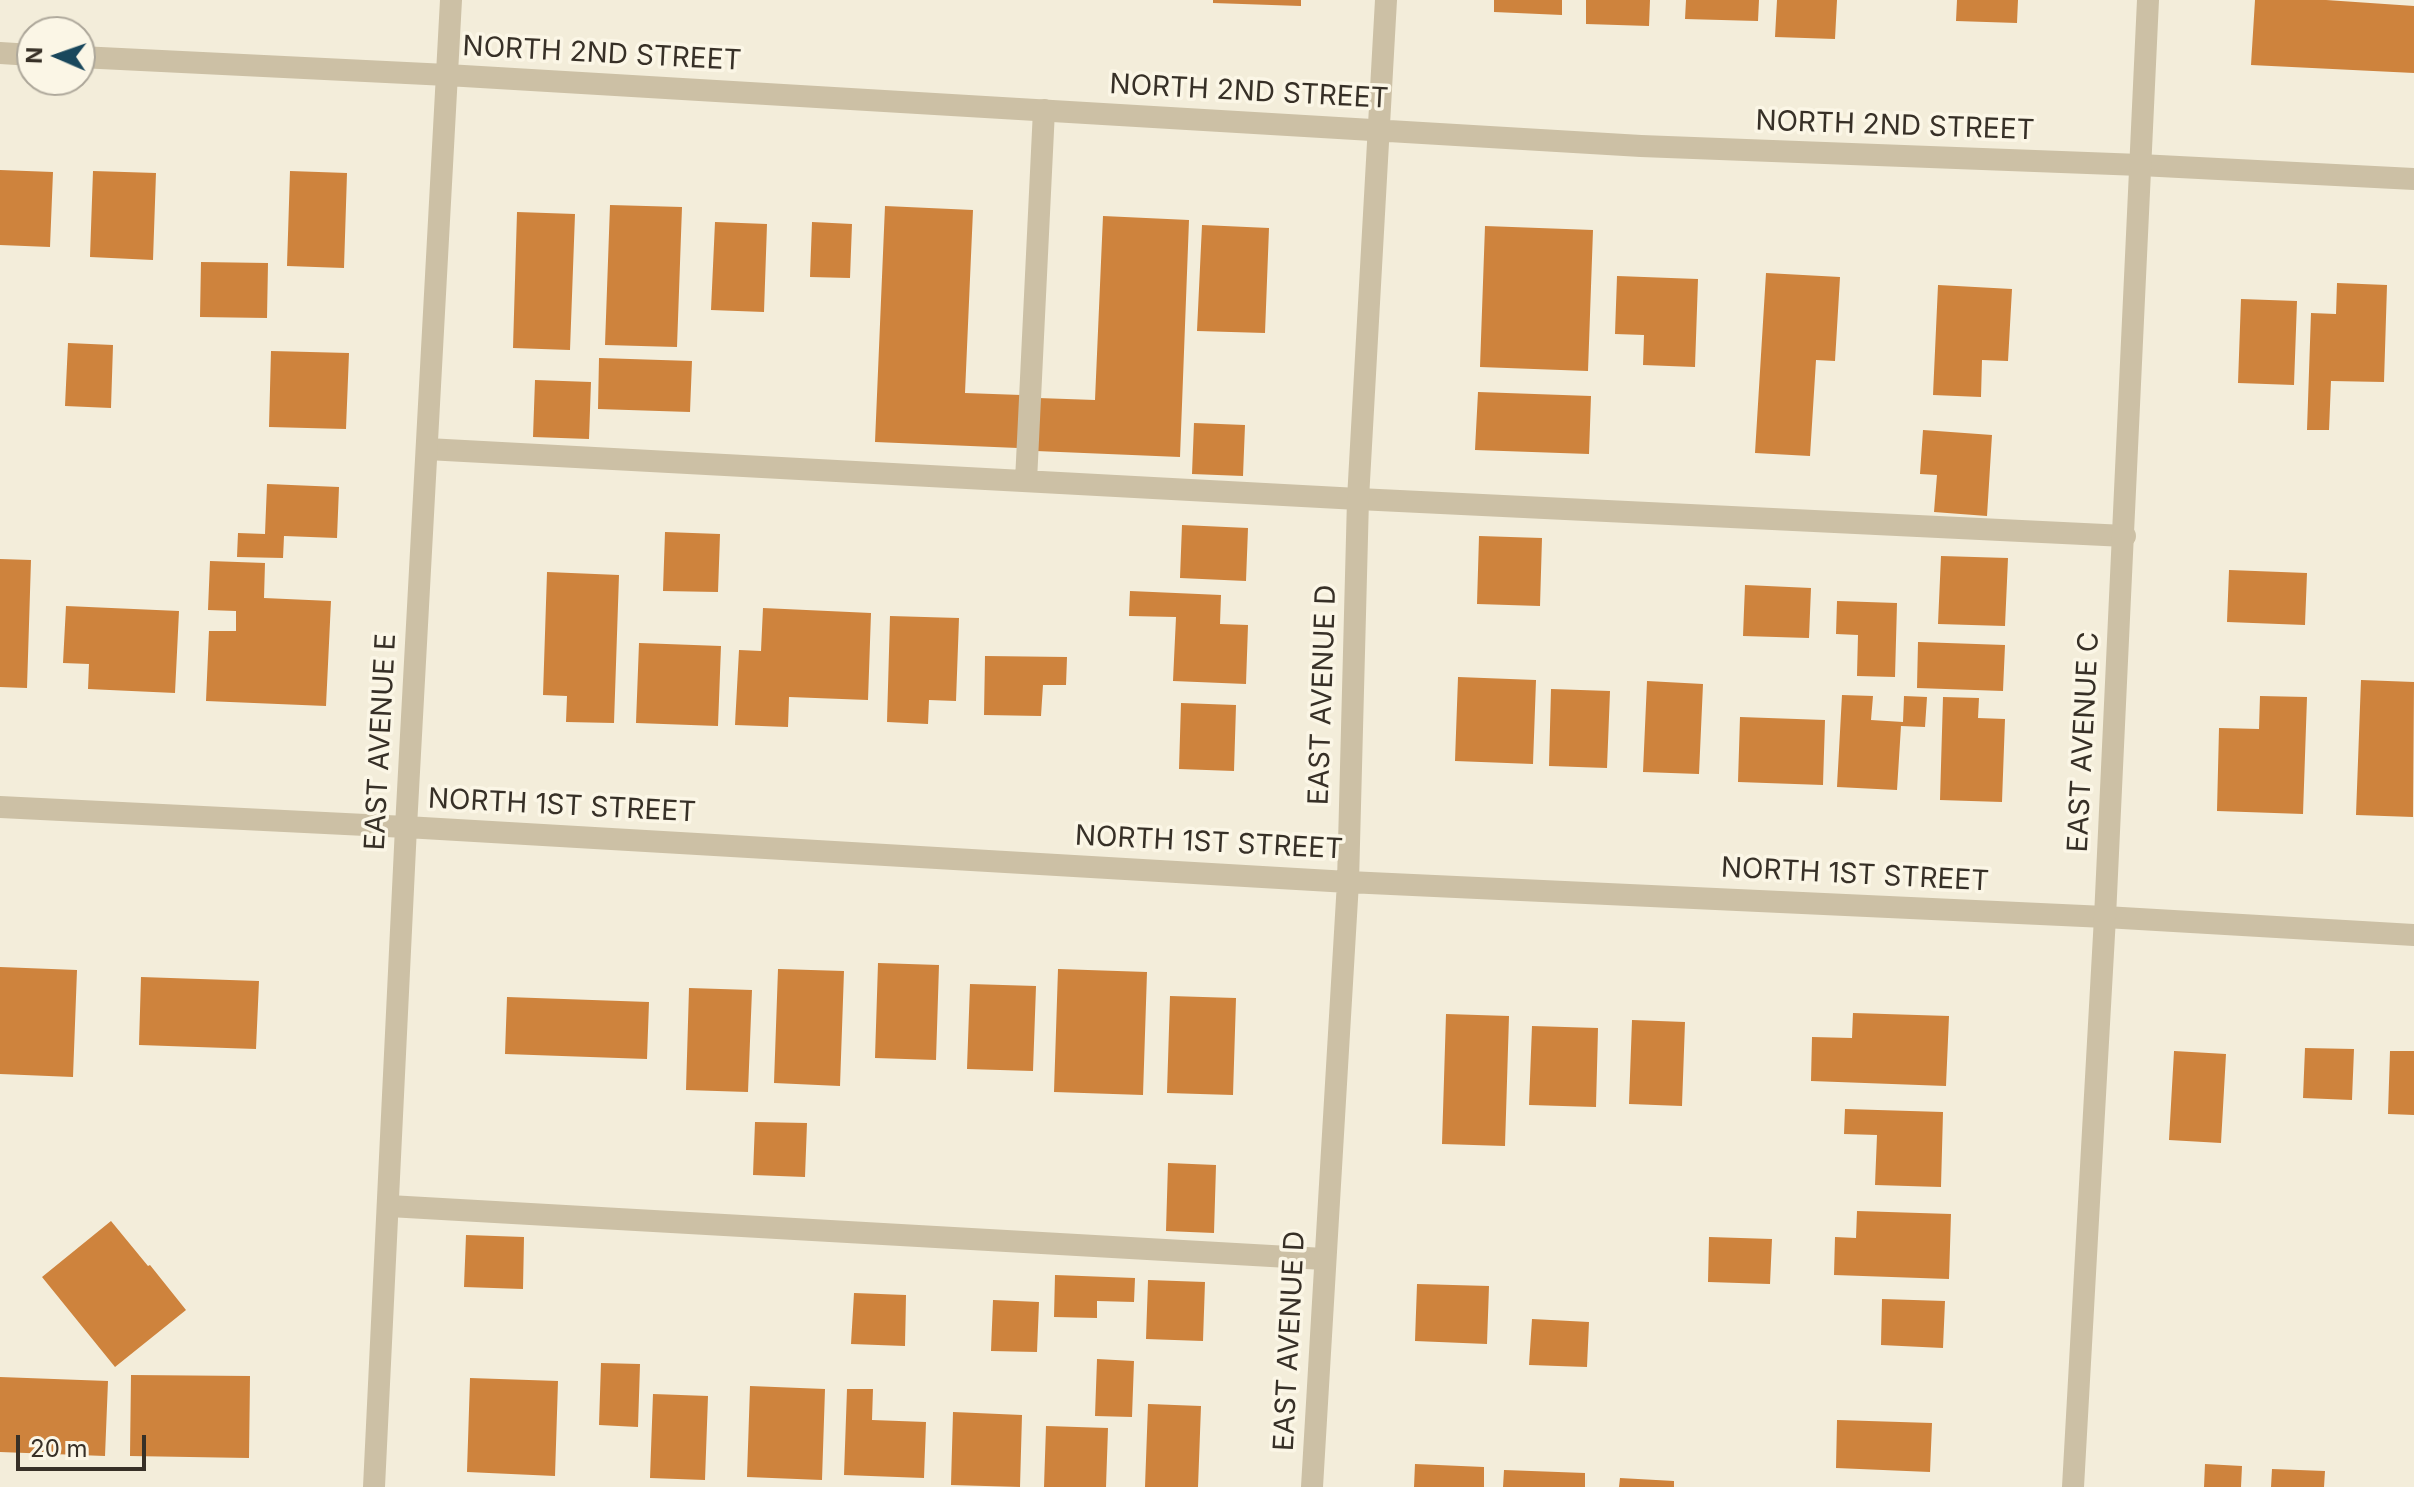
<!DOCTYPE html>
<html>
<head>
<meta charset="utf-8">
<style>
	body { margin:0 }
	#map { position:relative; width:2414px; height:1487px; overflow:hidden; background:#f3edda; font-family:Inter,sans-serif }
	canvas { display:block }
	.north { position:absolute; left:16px; top:16px; width:80px; height:80px; box-sizing:border-box; background:#fbf6e6; border:2px solid #ada79a; border-radius:50%; rotate:272deg; font-size:22px; font-weight:700; line-height:32px; text-align:center; color:#373027 }
	.north::after { content:''; display:block; margin:auto; width:28px; height:36px; background:#19475c; clip-path:polygon(50% 0,100% 100%,50% 72%,0 100%) }
	.scale { position:absolute; left:16px; top:1435px; width:130px; height:36px; box-sizing:border-box; border:4px solid #373027; border-top:0; padding-left:10px; font-size:24px; line-height:28px; white-space:nowrap; color:#373027; -webkit-text-stroke:6px #fbf6e6; paint-order:stroke }
</style>
</head>
<body>
<div id="map">
<canvas width="2414" height="1487"></canvas>
<div class="north">N</div>
<div class="scale">20 m</div>
</div>
<script>
const context = document.querySelector('canvas').getContext('2d');
context.lineJoin = 'round';
function fill(path, color) {
  context.fillStyle = color;
  context.fill(path, 'evenodd');
}
function strokePath(path, color, width, dash) {
  context.strokeStyle = color;
  context.lineWidth = width;
  context.lineCap = dash ? 'butt' : 'round';
  context.setLineDash(dash || []);
  context.stroke(path);
}
function write(font, color, halo, rows, align = 'center') {
  context.font = font + ' Inter,sans-serif';
  context.lineWidth = 7;
  context.setLineDash([]);
  context.textBaseline = 'middle';
  context.strokeStyle = halo;
  context.fillStyle = color;
  for (const [text, x, y, turn = 0] of rows) {
    context.save();
    context.translate(x, y);
    context.rotate((+turn || 0) * Math.PI / 180);
    context.textAlign = isNaN(turn) ? turn : align;
    if (halo) context.strokeText(text, 0, 0);
    context.fillText(text, 0, 0);
    context.restore();
  }
}
fill(new Path2D(`
	M 1213,0 L 1301,0 L 1301,6 L 1213,3 Z
	M 1494,0 L 1562,0 L 1562,15 L 1494,12 Z
	M 1586,0 L 1650,0 L 1649,26 L 1586,24 Z
	M 1686,0 L 1759,0 L 1758,21 L 1685,19 Z
	M 1777,0 L 1837,0 L 1835,39 L 1775,37 Z
	M 1957,0 L 2018,0 L 2017,23 L 1956,21 Z
	M 2255,0 L 2326,0 L 2414,6 L 2414,73 L 2251,65 Z
	M 0,170 L 53,172 L 50,247 L 0,245 Z
	M 93,171 L 156,173 L 153,260 L 90,257 Z
	M 290,171 L 347,173 L 344,268 L 287,266 Z
	M 610,205 L 682,207 L 677,347 L 605,345 Z
	M 885,206 L 973,210 L 965,393 L 1021,395 L 1018,448 L 875,442 Z
	M 517,212 L 575,214 L 570,350 L 513,348 Z
	M 1103,216 L 1189,220 L 1180,457 L 1036,451 L 1038,398 L 1095,400 Z
	M 715,222 L 767,224 L 764,312 L 711,310 Z
	M 812,222 L 852,224 L 850,278 L 810,277 Z
	M 1202,225 L 1269,228 L 1265,333 L 1197,331 Z
	M 1485,226 L 1593,230 L 1588,371 L 1480,367 Z
	M 201,262 L 268,263 L 267,318 L 200,317 Z
	M 1766,273 L 1840,277 L 1835,361 L 1816,360 L 1810,456 L 1755,453 Z
	M 1617,276 L 1698,279 L 1695,367 L 1643,365 L 1644,335 L 1615,334 Z
	M 2337,283 L 2387,285 L 2384,382 L 2331,381 L 2329,430 L 2307,430 L 2311,313 L 2336,314 Z
	M 1938,285 L 2012,289 L 2008,361 L 1982,360 L 1981,397 L 1933,395 Z
	M 2241,299 L 2297,301 L 2294,385 L 2238,383 Z
	M 68,343 L 113,345 L 111,408 L 65,406 Z
	M 271,351 L 349,353 L 346,429 L 269,427 Z
	M 599,358 L 692,361 L 690,412 L 598,409 Z
	M 535,380 L 591,382 L 589,439 L 533,437 Z
	M 1478,392 L 1591,396 L 1589,454 L 1475,450 Z
	M 1194,423 L 1245,425 L 1243,476 L 1192,474 Z
	M 1923,430 L 1992,435 L 1987,516 L 1934,512 L 1937,475 L 1920,474 Z
	M 267,484 L 339,487 L 337,538 L 284,536 L 283,558 L 237,557 L 238,533 L 265,534 Z
	M 1182,525 L 1248,528 L 1246,581 L 1180,578 Z
	M 665,532 L 720,534 L 718,592 L 663,591 Z
	M 1479,536 L 1542,538 L 1540,606 L 1477,604 Z
	M 1941,556 L 2008,558 L 2005,626 L 1938,624 Z
	M 0,559 L 31,560 L 27,688 L 0,687 Z
	M 210,561 L 265,563 L 264,598 L 331,601 L 326,706 L 206,701 L 209,631 L 236,631 L 236,611 L 208,610 Z
	M 2229,570 L 2307,573 L 2305,625 L 2227,622 Z
	M 547,572 L 619,575 L 614,723 L 566,722 L 567,696 L 543,695 Z
	M 1745,585 L 1811,588 L 1809,638 L 1743,636 Z
	M 1130,591 L 1221,595 L 1220,624 L 1248,625 L 1246,684 L 1173,681 L 1176,617 L 1129,616 Z
	M 1837,601 L 1897,603 L 1895,677 L 1857,676 L 1858,635 L 1836,634 Z
	M 66,606 L 179,611 L 175,693 L 88,689 L 89,664 L 63,663 Z
	M 763,608 L 871,613 L 868,700 L 789,697 L 788,727 L 735,725 L 739,650 L 761,651 Z
	M 890,616 L 959,618 L 956,701 L 929,700 L 928,724 L 887,722 Z
	M 1918,642 L 2005,645 L 2003,691 L 1917,688 Z
	M 639,643 L 721,646 L 718,726 L 636,723 Z
	M 985,656 L 1067,657 L 1066,685 L 1043,685 L 1041,716 L 984,715 Z
	M 1458,677 L 1536,680 L 1533,764 L 1455,761 Z
	M 2361,680 L 2414,682 L 2413,817 L 2356,815 Z
	M 1647,681 L 1703,684 L 1699,774 L 1643,772 Z
	M 1551,689 L 1610,691 L 1607,768 L 1549,766 Z
	M 1842,695 L 1873,696 L 1871,720 L 1903,722 L 1904,696 L 1927,697 L 1925,727 L 1901,726 L 1897,790 L 1837,787 Z
	M 2260,696 L 2307,697 L 2303,814 L 2217,811 L 2219,728 L 2259,729 Z
	M 1943,697 L 1979,698 L 1978,718 L 2005,719 L 2002,802 L 1940,800 Z
	M 1181,703 L 1236,705 L 1234,771 L 1179,769 Z
	M 1740,717 L 1825,720 L 1823,785 L 1738,782 Z
	M 878,963 L 939,965 L 936,1060 L 875,1058 Z
	M 0,967 L 77,970 L 73,1077 L 0,1074 Z
	M 778,969 L 844,971 L 840,1086 L 774,1083 Z
	M 1058,969 L 1147,972 L 1143,1095 L 1054,1092 Z
	M 141,977 L 259,981 L 256,1049 L 139,1045 Z
	M 970,984 L 1036,986 L 1033,1071 L 967,1069 Z
	M 689,988 L 752,990 L 748,1092 L 686,1090 Z
	M 1170,996 L 1236,998 L 1233,1095 L 1167,1093 Z
	M 507,997 L 649,1002 L 647,1059 L 505,1054 Z
	M 1853,1013 L 1949,1016 L 1946,1086 L 1811,1081 L 1812,1037 L 1852,1038 Z
	M 1446,1014 L 1509,1016 L 1505,1146 L 1442,1144 Z
	M 1632,1020 L 1685,1022 L 1682,1106 L 1629,1104 Z
	M 1532,1026 L 1598,1028 L 1596,1107 L 1529,1105 Z
	M 2305,1048 L 2354,1049 L 2352,1100 L 2303,1098 Z
	M 2174,1051 L 2226,1054 L 2221,1143 L 2169,1140 Z
	M 2390,1051 L 2414,1051 L 2414,1115 L 2388,1114 Z
	M 1845,1109 L 1943,1112 L 1941,1187 L 1875,1185 L 1877,1135 L 1844,1134 Z
	M 755,1122 L 807,1123 L 805,1177 L 753,1175 Z
	M 1168,1163 L 1216,1165 L 1214,1233 L 1166,1231 Z
	M 1857,1211 L 1951,1214 L 1949,1279 L 1834,1275 L 1835,1237 L 1856,1238 Z
	M 111,1221 L 148,1266 L 150,1265 L 186,1310 L 115,1367 L 42,1277 Z
	M 466,1235 L 524,1237 L 523,1289 L 464,1287 Z
	M 1709,1237 L 1772,1239 L 1770,1284 L 1708,1282 Z
	M 1055,1275 L 1135,1278 L 1134,1302 L 1097,1301 L 1097,1318 L 1054,1317 Z
	M 1148,1280 L 1205,1282 L 1203,1341 L 1146,1339 Z
	M 1417,1284 L 1489,1286 L 1487,1344 L 1415,1341 Z
	M 854,1293 L 906,1295 L 905,1346 L 851,1344 Z
	M 1882,1299 L 1945,1301 L 1943,1348 L 1881,1345 Z
	M 993,1300 L 1039,1302 L 1037,1352 L 991,1351 Z
	M 1532,1319 L 1589,1322 L 1587,1367 L 1529,1365 Z
	M 1097,1359 L 1134,1361 L 1132,1417 L 1095,1416 Z
	M 601,1363 L 640,1364 L 638,1427 L 599,1425 Z
	M 131,1375 L 250,1376 L 249,1458 L 130,1456 Z
	M 0,1377 L 108,1381 L 105,1456 L 0,1452 Z
	M 470,1378 L 558,1381 L 555,1476 L 467,1472 Z
	M 750,1386 L 825,1389 L 822,1480 L 747,1477 Z
	M 847,1389 L 873,1389 L 872,1420 L 926,1422 L 924,1478 L 844,1475 Z
	M 653,1394 L 708,1396 L 705,1480 L 650,1478 Z
	M 1148,1404 L 1201,1406 L 1198,1487 L 1145,1487 Z
	M 953,1412 L 1022,1415 L 1020,1487 L 951,1485 Z
	M 1837,1420 L 1932,1423 L 1930,1472 L 1836,1468 Z
	M 1046,1426 L 1108,1428 L 1106,1487 L 1044,1487 Z
	M 1415,1464 L 1484,1467 L 1484,1487 L 1414,1487 Z
	M 2205,1464 L 2242,1466 L 2241,1487 L 2204,1487 Z
	M 2272,1469 L 2325,1471 L 2324,1487 L 2271,1487 Z
	M 1504,1470 L 1585,1473 L 1585,1487 L 1503,1487 Z
	M 1620,1478 L 1674,1481 L 1674,1487 L 1619,1487 Z`), '#ce833d');
strokePath(new Path2D(`
	M 427,449 L 1358,499 L 2125,536
	M 1026,481 L 1044,110
	M 389,1206 L 1324,1259`), '#ccc0a5', 22);
strokePath(new Path2D(`
	M 0,53 L 32,55
	M 80,57 L 447,75 L 1641,146 L 2140,165 L 2414,179
	M 0,807 L 406,827 L 1348,882 L 2105,917 L 2414,935
	M 374,1487 L 406,827 L 451,0
	M 1312,1487 L 1348,882 L 1358,499 L 1386,0`), '#ccc0a5', 22);
strokePath(new Path2D(`
	M 2073,1487 L 2105,917 L 2148,0`), '#ccc0a5', 22);
write('28px', '#373027', '#fbf6e6', [
	["NORTH 2ND STREET",602,54,3],
	["NORTH 2ND STREET",1249,92,3],
	["NORTH 2ND STREET",1895,126,2],
	["EAST AVENUE D",1323,695,-88],
	["EAST AVENUE E",381,742,-87],
	["EAST AVENUE C",2084,742,-87],
	["NORTH 1ST STREET",562,806,3],
	["NORTH 1ST STREET",1209,843,3],
	["NORTH 1ST STREET",1855,875,3],
	["EAST AVENUE D",1290,1341,-87]
]);
</script>
</body>
</html>
